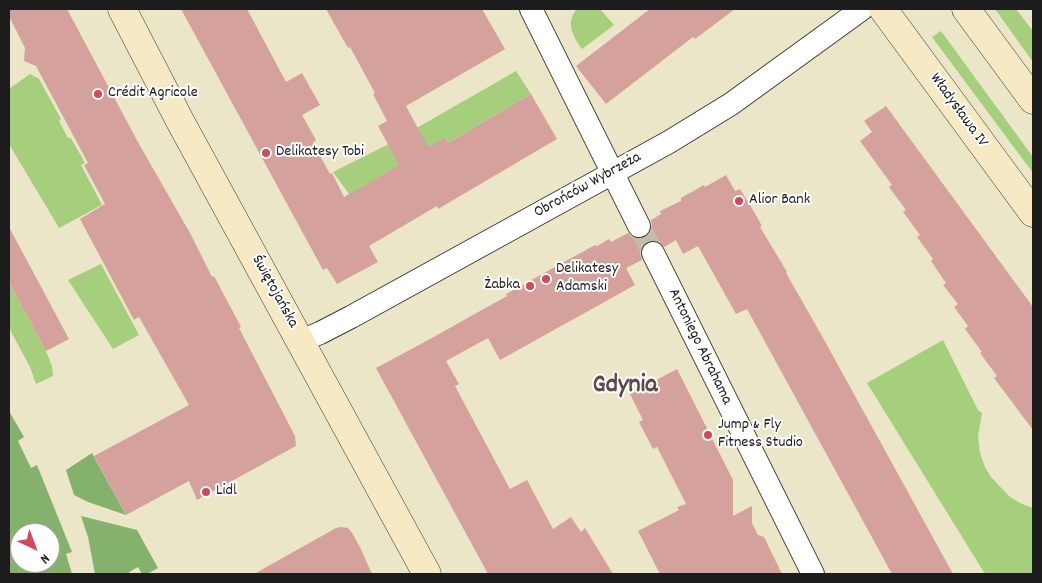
<!DOCTYPE html>
<html>
<head>
<meta charset="utf-8">
<style>
	body { margin:0 }
	#map { position:relative; width:1042px; height:583px; overflow:hidden; background:#ece6c8; font-family:Dekko,sans-serif }
	canvas { display:block }
	.frame { position:absolute; inset:0; border:10px solid #1c1c1c; pointer-events:none }
	.north { position:absolute; left:10px; top:523px; width:50px; height:50px; box-sizing:border-box; background:#fff; border:1px solid #a4a4a4; border-radius:50%; rotate:137deg; font-size:14px; font-weight:700; line-height:20px; text-align:center; color:#1c1c1c }
	.north::after { content:''; display:block; margin:auto; width:18px; height:22px; background:#d1495b; clip-path:polygon(50% 0,100% 100%,50% 72%,0 100%) }
</style>
</head>
<body>
<div id="map">
<canvas width="1042" height="583"></canvas>
<div class="frame"></div>
<div class="north">N</div>
</div>
<script>
const context = document.querySelector('canvas').getContext('2d');
context.lineJoin = 'round';
function fill(path, color) {
  context.fillStyle = color;
  context.fill(path, 'evenodd');
}
function strokePath(path, color, width, dash) {
  context.strokeStyle = color;
  context.lineWidth = width;
  context.lineCap = dash ? 'butt' : 'round';
  context.setLineDash(dash || []);
  context.stroke(path);
}
function write(font, color, halo, rows, align = 'center') {
  context.font = font + ' Dekko,sans-serif';
  context.lineWidth = 4;
  context.setLineDash([]);
  context.textBaseline = 'middle';
  context.strokeStyle = halo;
  context.fillStyle = color;
  for (const [text, x, y, turn = 0] of rows) {
    context.save();
    context.translate(x, y);
    context.rotate((+turn || 0) * Math.PI / 180);
    context.textAlign = isNaN(turn) ? turn : align;
    if (halo) context.strokeText(text, 0, 0);
    context.fillText(text, 0, 0);
    context.restore();
  }
}
fill(new Path2D(`
	M 577,9 L 600,9 L 614,25 L 582,49 C 573,37 565,22 577,9 Z
	M 995,9 L 1016,9 L 1033,31 L 1033,62 Z
	M 941,31 L 1033,157 L 1033,173 L 932,37 Z
	M 516,71 L 531,94 L 448,143 L 445,138 L 360,188 L 352,198 L 333,172 L 387,145 Z
	M 30,74 L 39,79 L 61,119 L 59,121 L 68,138 L 71,138 L 85,163 L 81,165 L 102,205 L 59,228 L 9,144 L 9,89 Z
	M 101,264 L 139,335 L 113,349 L 68,280 Z
	M 9,282 L 46,351 L 52,366 L 53,376 L 36,384 L 30,367 L 9,328 Z
	M 943,340 L 978,410 L 982,413 L 978,436 L 980,453 L 985,467 L 991,477 L 1010,497 L 1022,504 L 1033,508 L 1033,574 L 985,574 L 867,383 Z`), '#a5cf7c');
fill(new Path2D(`
	M 9,411 L 24,437 L 18,441 L 31,468 L 37,465 L 72,552 L 66,554 L 72,574 L 9,574 ZM 20,533 L 50,533 L 50,563 L 20,563 Z
	M 92,453 L 126,515 L 88,502 L 74,495 L 66,470 Z
	M 81,516 L 137,530 L 158,568 L 147,574 L 142,574 L 138,567 L 129,572 L 130,574 L 95,574 L 88,537 Z`), '#84b26c');
fill(new Path2D(`
	M 9,9 L 67,9 L 139,144 L 190,233 L 212,277 L 214,276 L 241,327 L 239,328 L 295,436 L 296,446 L 197,500 L 189,481 L 126,515 L 94,456 L 189,405 L 139,317 L 134,320 L 80,219 L 105,204 L 84,165 L 88,163 L 36,66 L 24,61 L 25,48 L 9,16 Z
	M 181,9 L 247,9 L 286,82 L 302,73 L 320,105 L 302,115 L 316,140 L 313,143 L 330,174 L 332,173 L 344,197 L 399,165 L 378,126 L 387,121 L 373,94 L 375,93 L 350,47 L 348,48 L 326,9 L 482,9 L 505,49 L 406,106 L 428,147 L 445,138 L 448,143 L 531,94 L 557,139 L 438,209 L 437,206 L 369,246 L 378,262 L 337,284 L 327,268 L 323,270 Z
	M 650,9 L 735,9 L 695,39 L 693,37 L 606,104 L 576,66 Z
	M 886,106 L 1033,307 L 1033,430 L 994,378 L 997,376 L 980,353 L 982,352 L 965,329 L 968,326 L 954,307 L 958,304 L 943,285 L 946,283 L 931,261 L 933,259 L 917,237 L 920,235 L 903,212 L 906,210 L 889,187 L 892,185 L 860,141 L 872,132 L 864,121 Z
	M 726,175 L 735,191 L 740,189 L 753,210 L 762,226 L 760,227 L 787,272 L 786,273 L 822,336 L 953,574 L 892,574 L 747,309 L 736,314 L 698,246 L 683,254 L 676,240 L 664,247 L 660,242 L 653,240 L 647,242 L 642,246 L 640,253 L 642,260 L 626,268 L 635,285 L 500,360 L 488,338 L 446,361 L 459,384 L 455,386 L 510,489 L 527,480 L 553,529 L 571,517 L 581,532 L 585,528 L 613,574 L 488,574 L 376,368 L 430,339 L 507,296 L 506,294 L 595,245 L 597,246 L 609,239 L 611,242 L 628,233 L 632,237 L 638,239 L 645,237 L 650,234 L 652,227 L 651,220 L 661,214 L 660,211 L 681,201 L 681,198 L 704,185 L 705,187 Z
	M 9,227 L 69,339 L 46,351 L 9,282 Z
	M 677,369 L 733,480 L 733,516 L 752,506 L 752,523 L 758,535 L 764,537 L 782,574 L 660,574 L 638,531 L 679,510 L 677,507 L 686,504 L 657,447 L 653,449 L 639,422 L 643,420 L 630,394 Z
	M 341,527 L 348,528 L 352,533 L 360,547 L 372,574 L 254,574 L 336,528 Z`), '#d5a19d');
strokePath(new Path2D(`
	M 639,226 L 653,253`), '#c2bea6', 22, [22, 11]);
const street = new Path2D(`
	M 531,9 L 639,226
	M 653,253 L 813,574
	M 301,341 L 320,333 L 351,317 L 669,142 L 731,104 L 862,9`);
const secondary = new Path2D(`
	M 122,9 L 180,121 L 427,574
	M 883,9 L 1033,213
	M 966,9 L 1033,100`);
strokePath(street, '#3b3a36', 24);
strokePath(secondary, '#3b3a36', 29);
strokePath(street, '#fff', 22);
strokePath(secondary, '#f6e9c3', 28);
for (const [x, y, r, color] of [
	[98,94,5,"#d1495b"],
	[266,153,5,"#d1495b"],
	[739,201,5,"#d1495b"],
	[546,279,5,"#d1495b"],
	[530,286,5,"#d1495b"],
	[708,435,5,"#d1495b"],
	[206,492,5,"#d1495b"]
]) {
  const dot = new Path2D();
  dot.arc(x, y, r, 0, 2 * Math.PI);
  context.fillStyle = color;
  context.fill(dot);
  strokePath(dot, '#fff', 2);
}
write('16px', '#1c1c1c', '#fff', [
	["Crédit Agricole",108,94],
	["Delikatesy Tobi",276,153],
	["Alior Bank",749,201],
	["Delikatesy",556,270],
	["Adamski",556,288],
	["Żabka",520,286,"right"],
	["Jump & Fly",718,426],
	["Fitness Studio",718,444],
	["Lidl",216,492]
], 'left');
write('16px', '#1c1c1c', '#fff', [
	["Władysława IV",958,111,54],
	["Obrońców Wybrzeża",588,186,-29],
	["Świętojańska",274,292,61],
	["Antoniego Abrahama",699,347,64]
]);
write('bold 26px', '#5d4b49', '#fff', [
	["Gdynia",625,387]
]);
</script>
</body>
</html>
